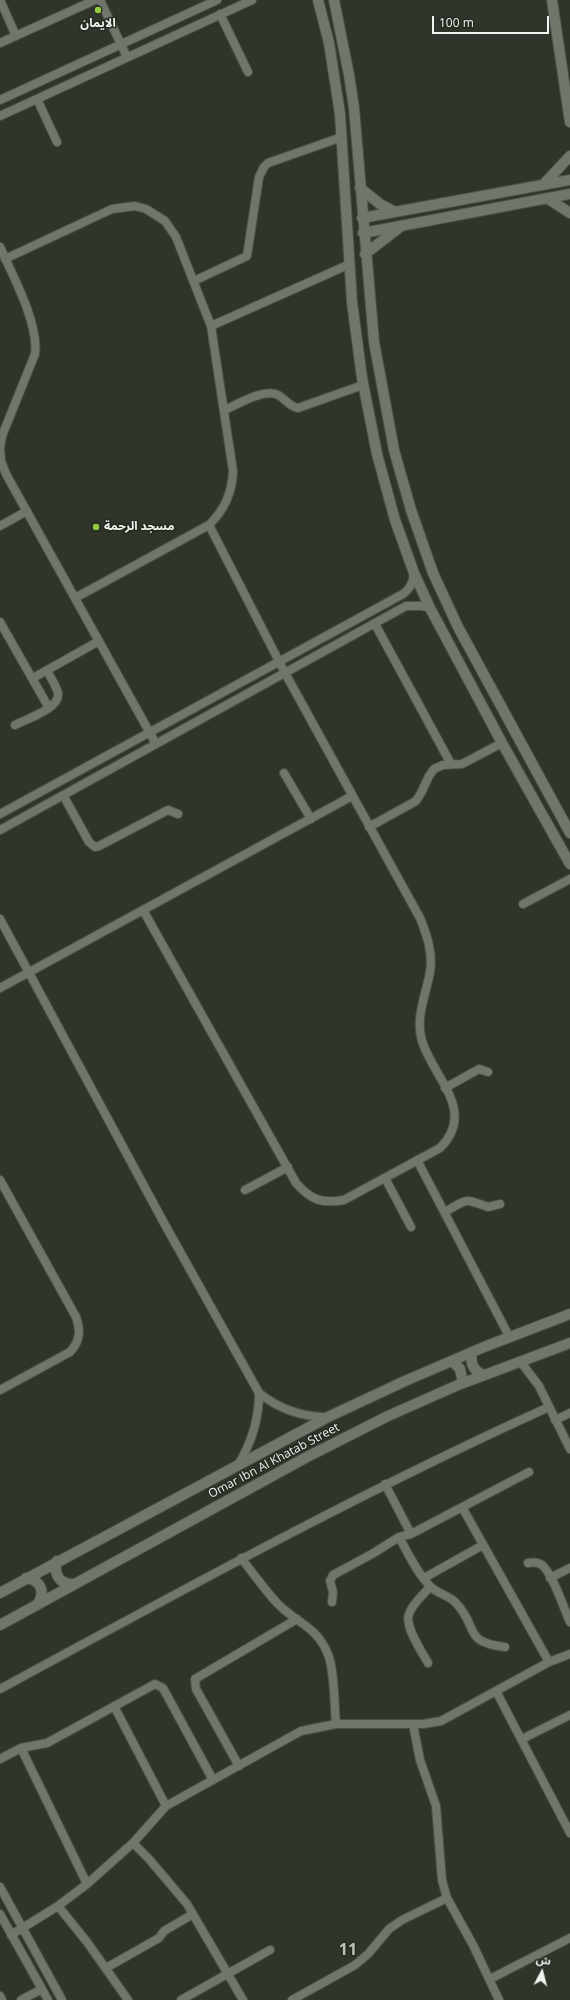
<!DOCTYPE html>
<html>
<head>
<meta charset="utf-8">
<style>
	body { margin:0 }
	#map { position:relative; width:570px; height:2000px; overflow:hidden; background:#30352c; font-family:"Open Sans","Noto Sans Arabic",sans-serif }
	canvas { display:block }
	.north { position:absolute; left:522px; top:1952px; width:40px; height:40px; -webkit-text-stroke:3px #262b22; paint-order:stroke; rotate:7deg; font-size:11px; font-weight:700; line-height:16px; text-align:center; color:#f1f4ee }
	.north::after { content:''; display:block; margin:auto; width:14px; height:18px; background:#f1f4ee; clip-path:polygon(50% 0,100% 100%,50% 72%,0 100%) }
	.scale { position:absolute; left:432px; top:16px; width:117px; height:18px; box-sizing:border-box; border:2px solid #f1f4ee; border-top:0; padding-left:5px; font-size:12px; line-height:14px; white-space:nowrap; color:#f1f4ee; -webkit-text-stroke:3px #262b22; paint-order:stroke }
</style>
</head>
<body>
<div id="map">
<canvas width="570" height="2000"></canvas>
<div class="north">ش</div>
<div class="scale">100 m</div>
</div>
<script>
const context = document.querySelector('canvas').getContext('2d');
context.lineJoin = 'round';
function strokePath(path, color, width, dash) {
  context.strokeStyle = color;
  context.lineWidth = width;
  context.lineCap = dash ? 'butt' : 'round';
  context.setLineDash(dash || []);
  context.stroke(path);
}
function write(font, color, halo, rows, align = 'center') {
  context.font = font + ' "Open Sans","Noto Sans Arabic",sans-serif';
  context.lineWidth = 3;
  context.setLineDash([]);
  context.textBaseline = 'middle';
  context.strokeStyle = halo;
  context.fillStyle = color;
  for (const [text, x, y, turn = 0] of rows) {
    context.save();
    context.translate(x, y);
    context.rotate((+turn || 0) * Math.PI / 180);
    context.textAlign = isNaN(turn) ? turn : align;
    if (halo) context.strokeText(text, 0, 0);
    context.fillText(text, 0, 0);
    context.restore();
  }
}
const street = new Path2D(`
	M 0,0 L 16,36
	M 100,0 L 127,57
	M 220,14 L 248,72
	M 0,43 L 95,0
	M 37,99 L 57,142
	M 0,100 L 217,0
	M 0,116 L 252,0
	M 0,247 C 13,276 39,324 35,354 L 2,436 L 0,448
	M 5,259 L 112,209 L 135,206 L 146,209 L 165,221 L 176,237 L 211,326 L 233,471 C 232,493 225,509 209,525 L 75,598
	M 194,281 L 247,256 L 259,177 L 264,167 L 268,163 L 342,137
	M 211,326 L 350,264
	M 225,410 C 238,404 264,388 278,395 C 286,399 288,406 298,408 L 363,385
	M 0,449 L 1,461 L 6,474 L 156,744
	M 0,526 L 27,511
	M 0,622 L 49,708
	M 375,624 L 451,764
	M 33,678 L 99,641
	M 15,725 C 26,719 61,708 58,693 C 56,685 50,677 47,670
	M 284,773 L 311,819
	M 63,795 L 89,842 L 95,847 L 99,846 L 168,810 L 178,814
	M 0,814 L 403,594 C 411,588 413,582 414,573
	M 369,827 L 416,801 L 421,793 L 429,776 L 434,769 L 443,765 L 462,764 L 502,743
	M 0,830 L 406,606 L 422,606 L 430,608
	M 523,904 L 570,879
	M 143,910 L 296,1183 C 311,1200 322,1204 344,1200 L 440,1148 C 477,1111 434,1079 422,1041 C 415,1017 426,995 430,972 C 433,953 427,935 420,918 L 285,673 L 209,525
	M 0,919 L 164,1223 L 259,1393 C 279,1409 301,1417 328,1417
	M 0,988 L 352,796
	M 445,1088 L 479,1069 L 488,1072
	M 417,1160 L 509,1336
	M 385,1178 L 411,1227
	M 0,1180 L 76,1317 C 81,1331 80,1341 70,1352 L 0,1390
	M 245,1190 L 288,1167
	M 445,1212 C 468,1199 463,1198 488,1207 L 500,1204
	M 520,1361 L 539,1386 L 570,1449
	M 555,1420 L 570,1413
	M 238,1465 C 252,1442 259,1419 259,1393
	M 385,1484 L 411,1534
	M 462,1507 L 549,1662
	M 399,1537 C 408,1553 417,1573 430,1586 C 437,1594 449,1595 456,1603 C 479,1627 462,1642 505,1647
	M 241,1558 C 253,1573 264,1589 277,1603 C 297,1624 318,1626 329,1657 C 335,1677 334,1702 336,1724
	M 528,1563 C 533,1562 538,1562 542,1565 C 553,1574 564,1609 570,1622
	M 424,1578 L 483,1545
	M 550,1578 L 570,1568
	M 332,1602 L 333,1592 L 330,1581 L 333,1575 L 372,1554 L 399,1537 L 411,1534 L 529,1472
	M 428,1663 C 422,1652 404,1626 409,1614 C 412,1604 423,1595 430,1587
	M 0,1689 C 181,1591 361,1492 549,1407
	M 496,1691 L 570,1833
	M 114,1706 L 166,1806
	M 413,1724 L 420,1760 L 436,1806 L 442,1880 L 447,1898 L 473,1945 L 499,2000
	M 522,1739 L 570,1715
	M 21,1748 L 87,1884
	M 0,1759 L 21,1748 L 47,1743 L 155,1684 L 163,1688 L 213,1780
	M 239,1766 L 196,1689 L 195,1679 L 297,1619
	M 133,1843 L 149,1859 L 187,1904 L 243,2000
	M 0,1887 L 62,2000
	M 58,1906 L 87,1942 L 128,2000
	M 0,1914 L 48,2000
	M 11,1935 L 58,1906 L 87,1884 L 133,1843 L 166,1806 L 301,1731 L 336,1724 L 423,1724 L 441,1721 L 549,1662 L 570,1654
	M 106,1968 L 159,1938 L 164,1931 L 193,1914
	M 490,1979 L 570,1938
	M 0,1996 L 2,2000
	M 21,2000 L 42,1989
	M 181,2000 L 270,1950
	M 292,2000 L 355,1965 L 368,1954 L 389,1929 L 402,1920 L 447,1898`);
const secondary = new Path2D(`
	M 318,0 L 329,43 L 340,114 L 352,302 L 362,378 L 377,454 L 395,520 L 414,573 L 430,608 L 502,743 L 570,864
	M 334,0 L 349,75 L 354,108 L 374,342 L 394,450 L 411,510 L 433,573 L 458,627 L 570,833
	M 552,0 L 570,122
	M 543,185 L 570,156
	M 360,188 L 380,204 L 395,212
	M 547,198 L 570,213
	M 362,218 L 570,180
	M 363,233 L 570,194
	M 365,254 L 400,227
	M 472,1352 C 470,1363 473,1371 484,1375
	M 452,1361 L 460,1369 L 463,1383
	M 57,1561 C 53,1575 60,1585 75,1584
	M 26,1578 C 41,1580 46,1592 37,1605
	M 0,1593 L 328,1417 L 405,1381 L 484,1347 L 570,1314
	M 0,1625 L 307,1457 L 388,1416 L 458,1385 L 570,1343`);
strokePath(street, '#4c5048', 10);
strokePath(secondary, '#4c5048', 12);
strokePath(street, '#71766c', 8);
strokePath(secondary, '#71766c', 10);
for (const [x, y, r, color] of [
	[98,10,4,"#91cd3f"],
	[96,527,4,"#91cd3f"]
]) {
  const dot = new Path2D();
  dot.arc(x, y, r, 0, 2 * Math.PI);
  context.fillStyle = color;
  context.fill(dot);
  strokePath(dot, '#262b22', 1.5);
}
write('bold 12px', '#f1f4ee', '#262b22', [
	["الايمان",98,24],
	["مسجد الرحمة",104,527,"left"]
]);
write('12px', '#f1f4ee', '#262b22', [
	["Omar Ibn Al Khatab Street",274,1461,-28]
]);
write('bold 16px', '#bdc3b8', '#262b22', [
	["11",348,1950]
]);
</script>
</body>
</html>
